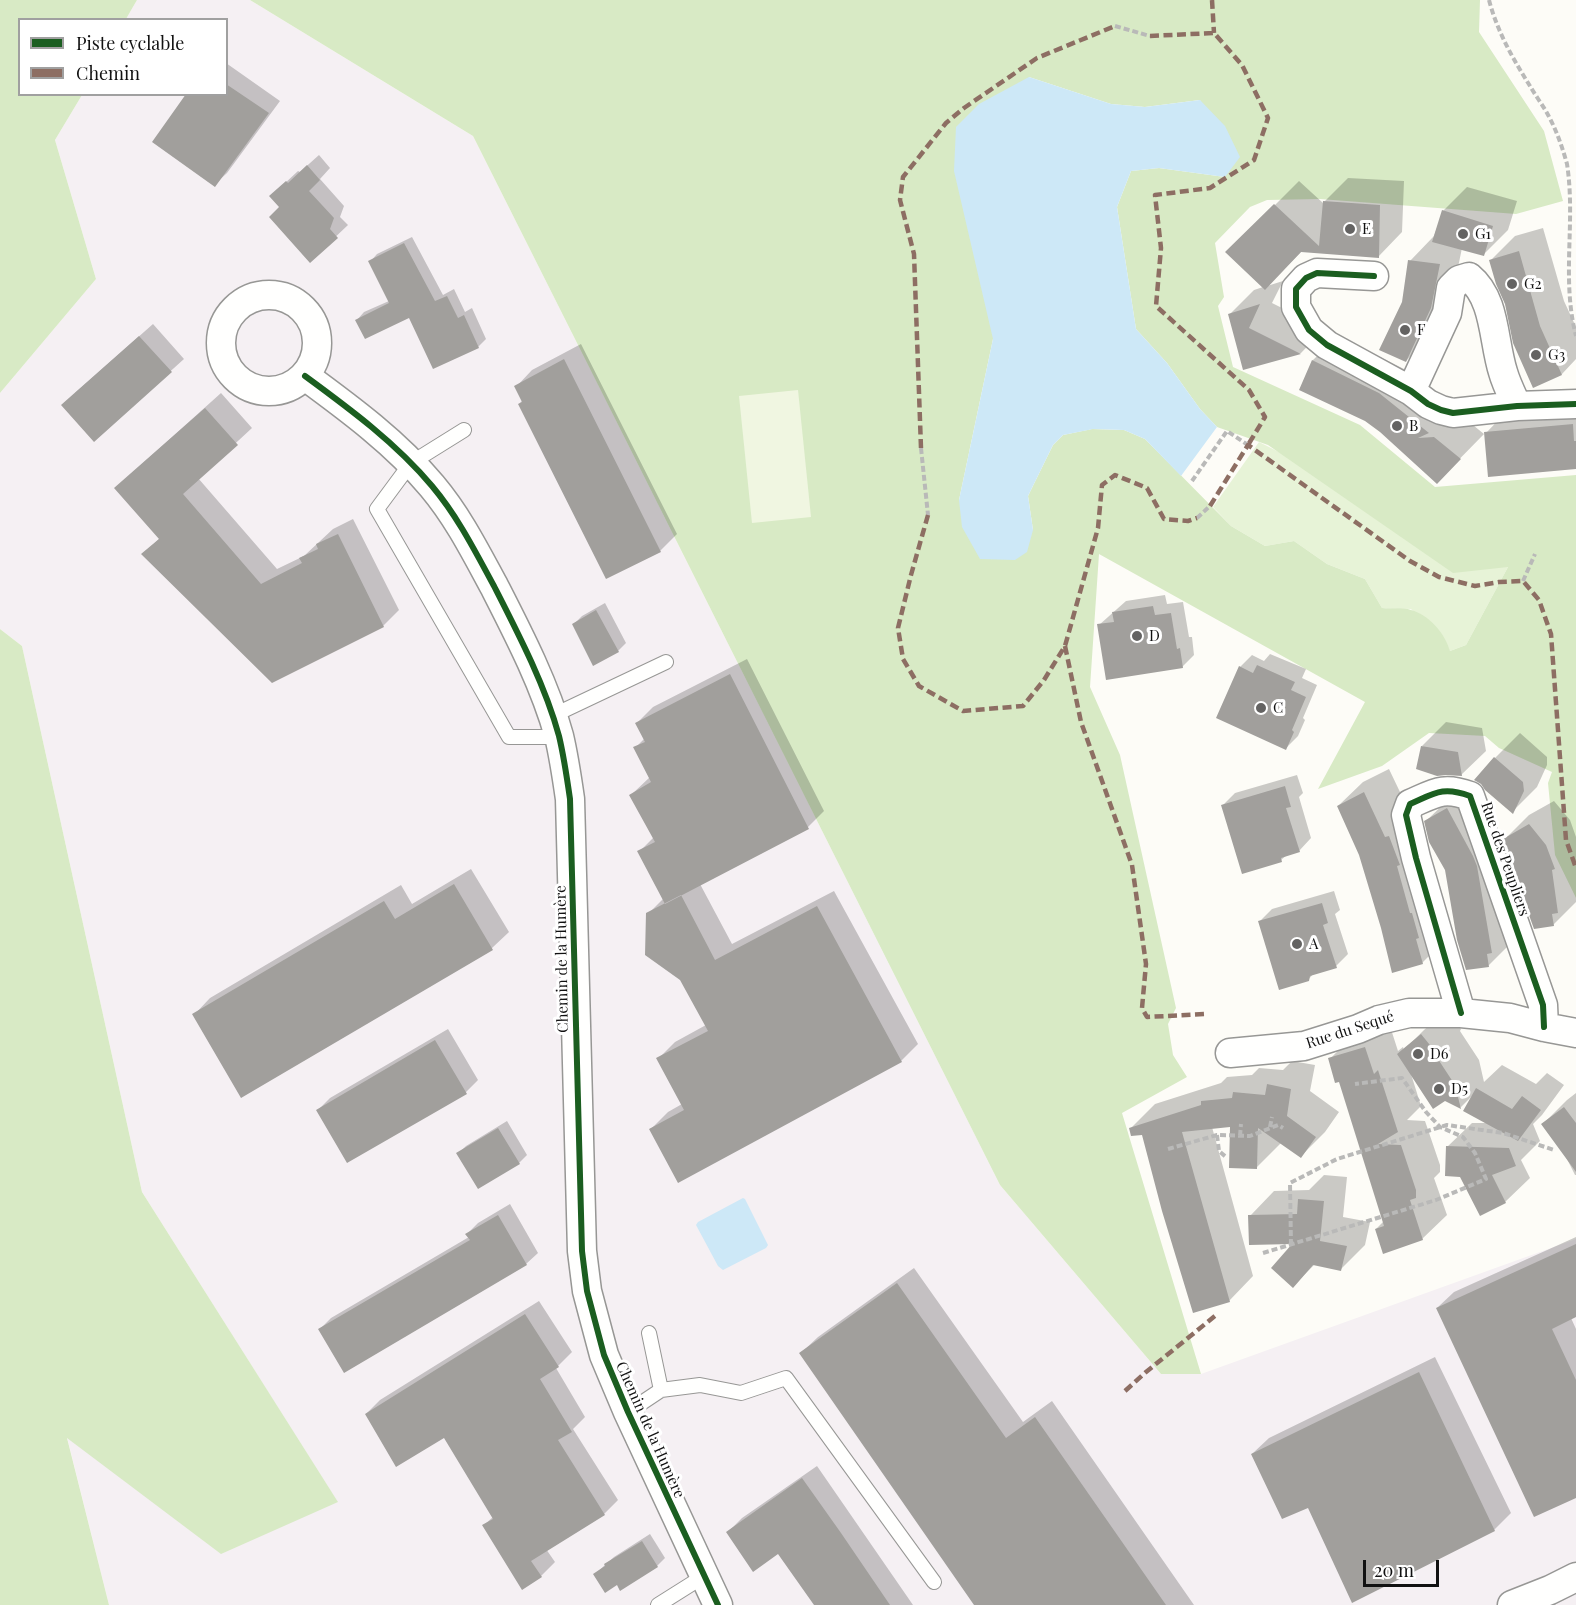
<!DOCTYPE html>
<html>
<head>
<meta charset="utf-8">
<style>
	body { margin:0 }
	#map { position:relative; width:1576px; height:1605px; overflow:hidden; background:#fdfcf7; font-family:"Playfair Display",serif }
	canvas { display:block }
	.legend { position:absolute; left:18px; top:18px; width:210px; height:78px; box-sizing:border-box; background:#fff; border:2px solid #a0a0a0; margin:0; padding:8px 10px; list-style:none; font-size:18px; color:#111 }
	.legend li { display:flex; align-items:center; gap:12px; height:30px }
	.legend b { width:30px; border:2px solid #a0a0a0 }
	.scale { position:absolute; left:1363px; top:1560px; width:76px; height:27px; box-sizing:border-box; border:3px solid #111; border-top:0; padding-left:8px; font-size:18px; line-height:21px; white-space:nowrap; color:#111; -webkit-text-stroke:4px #fff; paint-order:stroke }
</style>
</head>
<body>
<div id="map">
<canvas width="1576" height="1605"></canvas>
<ul class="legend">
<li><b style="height:8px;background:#1b5e20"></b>Piste cyclable</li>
<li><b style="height:8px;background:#8d6e63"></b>Chemin</li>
</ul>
<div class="scale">20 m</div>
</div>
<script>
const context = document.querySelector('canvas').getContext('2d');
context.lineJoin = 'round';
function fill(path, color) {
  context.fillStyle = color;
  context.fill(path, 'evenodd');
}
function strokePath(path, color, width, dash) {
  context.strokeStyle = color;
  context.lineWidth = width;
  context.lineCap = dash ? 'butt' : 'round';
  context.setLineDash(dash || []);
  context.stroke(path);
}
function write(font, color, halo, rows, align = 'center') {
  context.font = font + ' "Playfair Display",serif';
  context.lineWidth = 6;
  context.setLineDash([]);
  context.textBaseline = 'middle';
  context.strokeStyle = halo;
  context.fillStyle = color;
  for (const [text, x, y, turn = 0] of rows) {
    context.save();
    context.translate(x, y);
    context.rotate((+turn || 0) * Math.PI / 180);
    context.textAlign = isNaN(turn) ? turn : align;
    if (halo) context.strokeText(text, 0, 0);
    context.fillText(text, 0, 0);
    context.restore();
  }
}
fill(new Path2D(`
	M 137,0 L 250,0 L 473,136 L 1000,1185 L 1161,1374 L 1201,1374 L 1576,1239 L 1576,1605 L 109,1605 L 67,1437 L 221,1553 L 337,1501 L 142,1192 L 22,646 L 0,629 L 0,393 L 96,279 L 55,140 L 82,95 L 226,94 L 226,20 L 126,19 Z`), '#f5f0f3');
fill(new Path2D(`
	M 1259,442 L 1508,567 L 1466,645 L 1450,651 L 1411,609 L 1382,608 L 1365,579 L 1327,564 L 1294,541 L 1265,546 L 1231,526 L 1213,507 Z`), '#e7f3d7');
fill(new Path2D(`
	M 0,0 L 137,0 L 126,19 L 20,20 L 20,94 L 82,95 L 55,140 L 96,279 L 0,393 Z
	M 250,0 L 1480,0 L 1479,32 L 1544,131 L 1563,201 L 1516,214 L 1320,199 L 1267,200 L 1250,207 L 1215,243 L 1224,297 L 1218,306 L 1233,367 L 1360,425 L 1435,487 L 1576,475 L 1576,898 L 1555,855 L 1548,783 L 1552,772 L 1499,748 L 1485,736 L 1429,733 L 1382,766 L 1318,789 L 1365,702 L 1099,554 L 1090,687 L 1120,755 L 1176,1008 L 1168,1024 L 1173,1055 L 1187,1077 L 1122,1113 L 1201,1374 L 1161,1374 L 1000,1185 L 473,136 ZM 1029,77 L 1111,104 L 1145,107 L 1200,100 L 1225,177 L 1159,168 L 1131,171 L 1117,207 L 1136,329 L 1167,363 L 1200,409 L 1217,427 L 1268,445 L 1453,573 L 1508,567 L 1466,645 L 1450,651 C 1445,633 1429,615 1411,610 C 1403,607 1391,609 1382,608 L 1365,579 L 1327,564 L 1294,541 L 1265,546 L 1231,526 L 1145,439 L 1124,430 L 1092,429 L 1063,435 L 1053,445 L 1028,496 L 1033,530 L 959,500 L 993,339 Z
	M 0,629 L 22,646 L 142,1192 L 338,1502 L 221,1554 L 67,1438 L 109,1605 L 0,1605 Z`), '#d8eac5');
fill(new Path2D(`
	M 798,390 L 811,517 L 752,523 L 739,396 Z`), '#f0f6e1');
fill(new Path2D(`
	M 1029,77 L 1111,104 L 1145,107 L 1200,100 L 1225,126 L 1240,157 L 1225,177 L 1159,168 L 1131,171 L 1117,207 L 1136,329 L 1167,363 L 1200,409 L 1217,427 L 1181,476 L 1145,439 L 1124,430 L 1093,429 L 1063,435 L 1053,445 L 1028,496 L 1033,530 L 1027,552 L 1015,560 L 980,559 L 962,527 L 959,500 L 993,339 L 954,171 L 956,127 L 979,104 Z
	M 743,1198 L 745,1199 L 768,1245 L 766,1248 L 723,1270 L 718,1266 L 696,1225 L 698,1222 Z`), '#cde8f7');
fill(new Path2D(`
	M 226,63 L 280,101 L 227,173 L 214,185 L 226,94 Z
	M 319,155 L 330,168 L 320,179 L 344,206 L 340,217 L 348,225 L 310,261 L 281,207 L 283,185 L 298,171 L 300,172 Z
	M 1348,178 L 1404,181 L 1402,232 L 1378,257 L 1302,251 L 1267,286 L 1283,281 L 1272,303 L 1324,329 L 1301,353 L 1244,369 L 1230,314 L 1254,290 L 1263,287 L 1228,252 L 1299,181 L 1323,203 Z
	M 1467,187 L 1517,201 L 1508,230 L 1484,254 L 1462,248 L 1455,282 L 1430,336 L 1406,361 L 1404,302 L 1410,261 L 1434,236 L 1443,211 Z
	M 1543,228 L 1564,301 L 1576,327 L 1576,359 L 1562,374 L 1534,386 L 1490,261 L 1515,236 Z
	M 412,237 L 443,295 L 454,289 L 465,312 L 472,308 L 486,339 L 478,347 L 410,316 L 357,320 L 364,312 L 389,301 L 370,262 L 377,254 Z
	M 153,324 L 184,359 L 94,440 L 75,393 Z
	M 1338,336 L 1404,369 L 1484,434 L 1437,482 L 1381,430 L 1365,420 L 1300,389 L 1313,360 Z
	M 581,344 L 677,534 L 660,551 L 519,404 L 523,400 L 516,387 L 532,370 Z
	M 221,393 L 252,428 L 198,478 L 277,569 L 304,556 L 333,529 L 353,519 L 399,610 L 383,626 L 143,554 L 160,538 L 132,473 Z
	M 1576,402 L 1576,467 L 1486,433 L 1510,408 Z
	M 1165,595 L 1167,604 L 1183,602 L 1189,637 L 1192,637 L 1194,655 L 1182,667 L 1099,625 L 1126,601 Z
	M 605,603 L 626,643 L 618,651 L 574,624 L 582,616 Z
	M 1270,654 L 1306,669 L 1302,678 L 1317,685 L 1303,718 L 1305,720 L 1298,736 L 1286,748 L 1240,667 L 1252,655 L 1264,661 Z
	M 747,659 L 824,811 L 808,827 L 700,884 L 732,944 L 834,891 L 918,1044 L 901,1061 L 651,1129 L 668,1112 L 682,1104 L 658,1059 L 675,1042 L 706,1025 L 648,914 L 664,898 L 639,852 L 654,837 L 631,795 L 650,777 L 635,748 L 645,738 L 637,723 L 653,707 Z
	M 1446,722 L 1482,728 L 1486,751 L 1461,775 L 1422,746 Z
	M 1520,733 L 1547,757 L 1547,765 L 1537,787 L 1513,811 L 1477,780 L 1495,758 Z
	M 1389,769 L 1410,813 L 1447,938 L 1422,963 L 1382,928 L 1361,855 L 1338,806 L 1363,782 Z
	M 1297,775 L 1303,793 L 1299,797 L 1311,838 L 1299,851 L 1288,854 L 1281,860 L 1223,805 L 1235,793 Z
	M 1471,785 L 1513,941 L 1488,966 L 1426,821 L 1451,797 Z
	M 1554,801 L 1570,820 L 1576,837 L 1576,902 L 1553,925 L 1524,886 L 1504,840 L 1529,815 Z
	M 471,869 L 509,932 L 492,948 L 242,1096 L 194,1015 L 210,998 L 401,885 L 412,904 Z
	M 1334,891 L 1340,910 L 1335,914 L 1348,954 L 1336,966 L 1314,973 L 1308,980 L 1259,922 L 1272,909 Z
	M 1446,1011 L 1461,1029 L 1460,1031 L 1479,1060 L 1484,1082 L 1502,1065 L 1536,1084 L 1547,1073 L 1564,1085 L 1542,1115 L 1533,1124 L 1540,1141 L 1521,1160 L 1530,1178 L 1505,1202 L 1447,1147 L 1472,1123 L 1489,1123 L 1472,1096 L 1461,1107 L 1445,1099 L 1411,1074 L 1421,1106 L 1407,1120 L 1425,1121 L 1440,1165 L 1440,1172 L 1434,1178 L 1447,1215 L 1422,1239 L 1376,1229 L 1384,1221 L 1340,1080 L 1330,1059 L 1354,1034 L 1389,1023 L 1398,1051 L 1403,1047 L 1404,1050 L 1424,1030 Z
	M 448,1029 L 478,1080 L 466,1092 L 318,1110 L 330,1098 Z
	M 1292,1061 L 1315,1065 L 1310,1091 L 1339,1112 L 1325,1132 L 1301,1156 L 1282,1142 L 1257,1167 L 1231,1126 L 1212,1127 L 1253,1276 L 1229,1301 L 1143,1134 L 1131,1128 L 1155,1104 L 1221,1083 L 1227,1077 L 1252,1075 L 1259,1068 L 1283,1070 Z
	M 1576,1093 L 1576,1175 L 1575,1175 L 1564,1153 L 1543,1124 L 1567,1100 Z
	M 507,1121 L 527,1155 L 519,1163 L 458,1154 L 466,1146 Z
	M 1324,1175 L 1347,1177 L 1343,1217 L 1370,1222 L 1365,1245 L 1341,1269 L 1315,1264 L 1293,1286 L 1295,1242 L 1250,1216 L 1274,1191 L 1309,1190 Z
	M 510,1204 L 538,1253 L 526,1264 L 344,1371 L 320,1329 L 331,1318 L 469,1237 L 467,1234 L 478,1223 Z
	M 1576,1237 L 1576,1315 L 1571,1318 L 1576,1329 L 1576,1496 L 1437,1308 L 1454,1292 Z
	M 914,1268 L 1023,1422 L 1052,1401 L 1194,1605 L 976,1605 L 801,1353 L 818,1337 Z
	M 539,1301 L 572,1352 L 556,1368 L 585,1417 L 573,1429 L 618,1500 L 604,1514 L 546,1549 L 555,1562 L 541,1576 L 484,1525 L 493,1517 L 444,1436 L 366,1414 L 380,1400 Z
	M 1435,1357 L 1511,1513 L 1494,1530 L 1308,1506 L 1252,1454 L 1269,1438 Z
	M 817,1466 L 913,1605 L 815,1605 L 779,1552 L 728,1532 L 742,1518 Z
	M 650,1534 L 665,1558 L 657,1566 L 618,1583 L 595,1574 L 614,1557 Z`), '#0003');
fill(new Path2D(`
	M 226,84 L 269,113 L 215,187 L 152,142 L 186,94 L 226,94 Z
	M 307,165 L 320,180 L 309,191 L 334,218 L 330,229 L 338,238 L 310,263 L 269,217 L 279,207 L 269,196 L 286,181 L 288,183 Z
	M 1323,201 L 1380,205 L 1379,258 L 1301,252 L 1265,290 L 1225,252 L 1274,204 L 1319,246 Z
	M 1442,210 L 1493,226 L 1484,256 L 1432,242 Z
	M 404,243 L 435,301 L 447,296 L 458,318 L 464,315 L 479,348 L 433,369 L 409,318 L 365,339 L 355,320 L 389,303 L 368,261 Z
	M 1519,251 L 1540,326 L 1562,375 L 1533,388 L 1513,343 L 1505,304 L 1496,284 L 1489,260 Z
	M 1408,260 L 1440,264 L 1431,308 L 1406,362 L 1379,350 L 1402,302 Z
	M 1260,304 L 1249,328 L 1301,354 L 1243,370 L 1228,314 Z
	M 139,336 L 172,372 L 94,442 L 61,405 Z
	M 564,359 L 661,552 L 606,579 L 518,404 L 522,402 L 514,386 Z
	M 1312,360 L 1379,393 L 1429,433 L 1418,438 L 1434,437 L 1461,459 L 1437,484 L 1380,432 L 1365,421 L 1299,390 Z
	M 205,408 L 238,445 L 183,494 L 261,584 L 302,563 L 299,558 L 318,549 L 316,544 L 338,534 L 384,627 L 272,683 L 141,554 L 159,539 L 114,488 Z
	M 1573,424 L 1574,441 L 1576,441 L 1576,469 L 1488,477 L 1484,432 Z
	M 1153,606 L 1155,615 L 1171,613 L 1177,649 L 1180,648 L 1183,668 L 1106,680 L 1097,624 L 1114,622 L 1112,612 Z
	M 596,610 L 619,652 L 593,666 L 572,624 Z
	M 1257,665 L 1295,682 L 1291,690 L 1306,697 L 1292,730 L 1294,732 L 1286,750 L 1216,718 L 1239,666 L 1253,673 Z
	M 730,674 L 809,829 L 665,904 L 637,851 L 655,842 L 629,795 L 651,782 L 633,747 L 645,742 L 635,723 Z
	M 1421,746 L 1458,752 L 1462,776 L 1446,775 L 1437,776 L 1416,769 Z
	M 1494,757 L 1523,782 L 1524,791 L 1513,814 L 1485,790 L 1481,784 L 1474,780 Z
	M 1285,786 L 1291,807 L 1286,808 L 1300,852 L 1281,858 L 1282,862 L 1242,874 L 1221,805 Z
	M 1364,792 L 1385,837 L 1389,836 L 1400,865 L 1397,866 L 1410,913 L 1412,913 L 1419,938 L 1416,939 L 1423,964 L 1392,973 L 1381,928 L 1359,855 L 1337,806 Z
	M 1447,808 L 1473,856 L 1477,866 L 1492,953 L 1487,954 L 1489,967 L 1466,970 L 1457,940 L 1445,870 L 1429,842 L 1424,821 Z
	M 1529,824 L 1546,845 L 1555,869 L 1552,870 L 1558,913 L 1552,914 L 1554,926 L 1534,929 L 1524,901 L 1522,887 L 1514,872 L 1503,839 Z
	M 454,884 L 493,950 L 241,1098 L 192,1014 L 384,901 L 395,919 Z
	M 681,895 L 715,960 L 817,906 L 902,1062 L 678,1183 L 649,1129 L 684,1110 L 656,1058 L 708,1031 L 680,980 L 645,955 L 646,913 Z
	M 1322,903 L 1328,923 L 1323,925 L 1337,968 L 1310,976 L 1309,981 L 1279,990 L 1258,921 Z
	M 1421,1034 L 1438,1055 L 1436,1056 L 1455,1085 L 1461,1109 L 1445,1101 L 1433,1109 L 1397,1054 Z
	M 435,1040 L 467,1094 L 347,1163 L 316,1110 Z
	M 1365,1047 L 1374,1074 L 1378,1070 L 1398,1132 L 1378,1144 L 1401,1145 L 1416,1190 L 1416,1198 L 1410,1200 L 1423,1240 L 1383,1254 L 1375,1229 L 1384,1226 L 1339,1082 L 1335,1083 L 1328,1058 Z
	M 1267,1084 L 1291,1089 L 1287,1116 L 1316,1137 L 1301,1158 L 1258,1128 L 1257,1169 L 1229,1168 L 1230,1127 L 1182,1132 L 1230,1302 L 1193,1313 L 1162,1211 L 1142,1135 L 1131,1136 L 1129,1128 L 1201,1105 L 1201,1101 L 1232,1098 L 1233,1092 L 1265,1095 Z
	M 1476,1088 L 1512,1109 L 1522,1096 L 1541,1110 L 1518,1141 L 1463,1111 Z
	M 1564,1107 L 1576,1123 L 1576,1172 L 1541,1124 Z
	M 498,1128 L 520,1164 L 478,1189 L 456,1153 Z
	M 1446,1146 L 1509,1148 L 1516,1166 L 1492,1175 L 1506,1203 L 1480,1216 L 1460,1177 L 1445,1176 Z
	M 1298,1199 L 1324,1201 L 1320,1241 L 1347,1246 L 1341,1271 L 1313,1265 L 1293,1288 L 1271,1268 L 1292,1244 L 1249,1245 L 1248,1215 L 1297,1214 Z
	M 498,1215 L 527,1265 L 344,1373 L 318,1329 L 470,1240 L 465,1234 Z
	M 1576,1244 L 1576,1317 L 1552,1329 L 1576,1380 L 1576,1498 L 1534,1517 L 1436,1308 Z
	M 897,1283 L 1006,1438 L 1035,1417 L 1166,1605 L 974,1605 L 799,1353 Z
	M 525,1314 L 559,1367 L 540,1379 L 572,1432 L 558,1440 L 605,1515 L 531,1561 L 542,1577 L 522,1590 L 482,1525 L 493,1519 L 444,1438 L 396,1467 L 365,1414 Z
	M 1419,1372 L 1495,1531 L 1352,1603 L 1308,1508 L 1282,1519 L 1251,1454 Z
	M 802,1478 L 841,1533 L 890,1605 L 814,1605 L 778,1554 L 753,1572 L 726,1532 Z
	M 642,1541 L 658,1567 L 620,1591 L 617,1585 L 605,1593 L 593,1574 L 605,1566 L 604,1564 Z`), '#a19f9c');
const lane = new Path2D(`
	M 464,430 L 411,463 L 377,509 L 509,737 L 559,737
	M 552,716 L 666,662
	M 649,1333 L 661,1390
	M 628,1412 L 661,1390 L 700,1385 L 741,1393 L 786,1378 L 934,1582
	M 658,1605 L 704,1576`);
const street = new Path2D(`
	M 1374,276 L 1317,273 L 1306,278 L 1296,289 L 1296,307 L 1309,330 L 1327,345 L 1411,391 L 1428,404 L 1441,410 L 1453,413 L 1517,406 L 1576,404
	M221 343a48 48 0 1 1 96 0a48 48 0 1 1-96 0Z
	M 305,376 C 350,409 396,443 432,486 C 458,517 475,551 494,586 C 518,633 545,685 559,736 C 564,757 567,778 570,799 L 582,1251 L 587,1291 L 604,1355 L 628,1412 L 718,1605
	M 1411,391 L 1447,313 L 1451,288 L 1459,280 L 1469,277 C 1496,299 1493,341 1503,372 C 1506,383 1512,395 1517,406
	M 1461,1013 L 1416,858 L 1406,815 L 1410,804 C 1435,793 1443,786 1470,796 L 1543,1005 L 1544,1027
	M 1230,1053 L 1304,1046 L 1358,1029 L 1379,1020 L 1409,1013 L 1461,1013 L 1510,1018 L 1544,1027 L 1576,1033
	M 1512,1605 L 1550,1590 L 1576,1577`);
strokePath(lane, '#979795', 16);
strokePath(street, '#979795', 31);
strokePath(new Path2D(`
	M 1489,0 C 1497,31 1513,59 1530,86 C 1535,95 1542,104 1547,113 C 1556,129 1562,146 1567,164 C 1576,222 1561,278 1576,336
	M 1115,26 L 1150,36
	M 921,448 L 928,515
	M 1192,481 L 1227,431 L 1248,445
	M 1197,518 L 1210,506
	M 1523,581 L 1535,554
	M 1270,1127 L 1272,1117
	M 1217,1135 L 1219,1151 L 1226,1157
	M 1240,1136 L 1241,1124
	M 1168,1149 L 1217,1135 L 1250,1136 L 1278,1125 L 1283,1128
	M 1291,1245 L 1290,1183 L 1337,1159 L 1447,1125 L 1503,1133 L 1554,1150
	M 1263,1253 L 1436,1200 L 1486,1179 L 1475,1153 L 1463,1137 L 1440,1127 L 1426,1112 L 1402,1078 L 1355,1084`), '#b9b9b8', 4, [6, 3]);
strokePath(lane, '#fffffe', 14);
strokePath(street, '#fffffe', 28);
strokePath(new Path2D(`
	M 1212,0 L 1214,33
	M 1150,36 L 1214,33 L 1242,65 L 1268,118 L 1254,160 L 1210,188 L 1155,195 L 1161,248 L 1156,306 L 1249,390 L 1265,417 L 1248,445
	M 921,448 L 914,254 L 900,200 L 903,177 L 946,123 L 964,108 L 1037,58 L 1115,26
	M 1210,506 L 1248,445 L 1410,561 L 1439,577 L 1475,586 L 1499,582 L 1523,581 L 1539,600 L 1551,634 L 1566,840 L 1576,868
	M 928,515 L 911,575 L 898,628 L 903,659 L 919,686 L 963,711 L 1023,706 L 1044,680 L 1065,646 L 1098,528 L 1102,485 L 1115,475 L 1147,488 L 1164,519 L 1188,521 L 1197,518
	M 1065,646 L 1081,722 L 1132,865 L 1146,964 L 1142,1008 L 1147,1017 L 1204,1014
	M 1125,1391 L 1146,1372 L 1215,1316`), '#8d6e63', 4.5, [9, 4.5]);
strokePath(new Path2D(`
	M 1374,276 L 1317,273 L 1306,278 L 1296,289 L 1296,307 L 1309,330 L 1327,345 L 1411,391 L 1428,404 L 1441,410 L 1453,413 L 1517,406 L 1576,404
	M 305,376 C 350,409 396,443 432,486 C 458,517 475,551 494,586 C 518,633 545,685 559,736 C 564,757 567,778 570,799 L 582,1251 L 587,1291 L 604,1355 L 628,1412 L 718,1605
	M 1461,1013 L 1416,858 L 1406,815 L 1410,804 C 1435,793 1443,786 1470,796 L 1543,1005 L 1544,1027`), '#1b5e20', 6);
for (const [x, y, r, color] of [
	[1350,229,6,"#646362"],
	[1463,234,6,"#646362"],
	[1512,284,6,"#646362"],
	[1405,330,6,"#646362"],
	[1536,355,6,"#646362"],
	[1397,426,6,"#646362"],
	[1137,636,6,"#646362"],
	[1261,708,6,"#646362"],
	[1297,944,6,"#646362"],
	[1418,1054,6,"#646362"],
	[1439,1089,6,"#646362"]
]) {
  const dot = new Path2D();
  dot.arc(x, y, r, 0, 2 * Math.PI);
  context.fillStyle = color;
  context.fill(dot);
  strokePath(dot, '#fff', 2);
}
write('15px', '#111', '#fff', [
	["E",1362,229],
	["G1",1475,234],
	["G2",1524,284],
	["F",1417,330],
	["G3",1548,355],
	["B",1409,426],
	["D",1149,636],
	["C",1273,708],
	["A",1309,944],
	["D6",1430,1054],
	["D5",1451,1089]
], 'left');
write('15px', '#111', '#fff', [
	["Rue des Peupliers",1505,859,71],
	["Chemin de la Humère",562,959,-91],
	["Rue du Sequé",1350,1030,-18],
	["Chemin de la Humère",650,1430,66]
]);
</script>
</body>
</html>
